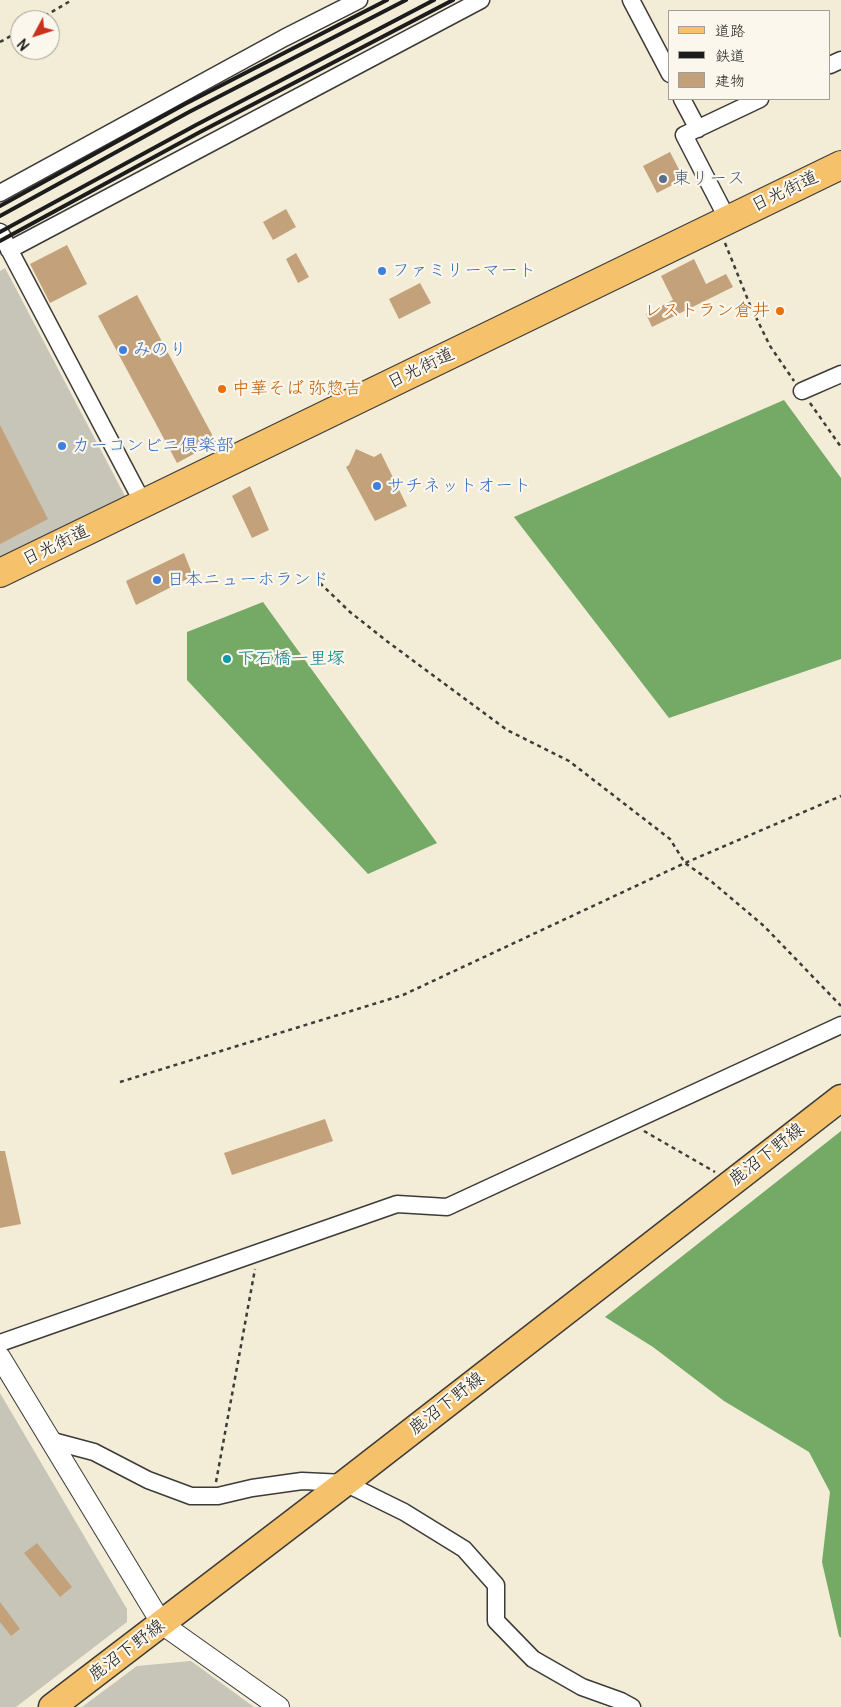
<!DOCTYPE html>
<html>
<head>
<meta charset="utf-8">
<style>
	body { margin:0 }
	#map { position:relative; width:841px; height:1707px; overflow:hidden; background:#f3ecd6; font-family:Pangolin,"Klee One",sans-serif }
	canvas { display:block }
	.legend { position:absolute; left:668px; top:10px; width:162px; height:90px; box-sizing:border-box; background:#fbf7ec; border:1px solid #a29f99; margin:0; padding:6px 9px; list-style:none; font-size:15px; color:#1c1c1c }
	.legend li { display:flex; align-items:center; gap:10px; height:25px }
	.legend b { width:25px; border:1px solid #a29f99 }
	.north { position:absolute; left:10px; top:10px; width:50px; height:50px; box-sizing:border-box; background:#fbf7ec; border:1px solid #a29f99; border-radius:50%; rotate:230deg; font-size:14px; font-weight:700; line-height:20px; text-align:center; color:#1c1c1c }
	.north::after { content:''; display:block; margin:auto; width:18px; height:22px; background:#c8321e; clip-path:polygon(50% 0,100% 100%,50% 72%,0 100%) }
</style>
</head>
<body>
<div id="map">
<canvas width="841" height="1707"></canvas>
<ul class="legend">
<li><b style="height:6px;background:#f5c16b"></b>道路</li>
<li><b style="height:6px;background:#1c1c1c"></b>鉄道</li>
<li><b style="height:14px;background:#c3a27b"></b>建物</li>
</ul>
<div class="north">N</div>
</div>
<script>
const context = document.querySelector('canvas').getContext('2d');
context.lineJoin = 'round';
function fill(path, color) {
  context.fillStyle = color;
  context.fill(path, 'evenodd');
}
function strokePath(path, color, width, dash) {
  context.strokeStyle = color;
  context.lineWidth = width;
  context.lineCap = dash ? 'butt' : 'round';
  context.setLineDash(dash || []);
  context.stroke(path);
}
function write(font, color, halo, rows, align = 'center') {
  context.font = font + ' Pangolin,"Klee One",sans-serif';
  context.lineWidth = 4.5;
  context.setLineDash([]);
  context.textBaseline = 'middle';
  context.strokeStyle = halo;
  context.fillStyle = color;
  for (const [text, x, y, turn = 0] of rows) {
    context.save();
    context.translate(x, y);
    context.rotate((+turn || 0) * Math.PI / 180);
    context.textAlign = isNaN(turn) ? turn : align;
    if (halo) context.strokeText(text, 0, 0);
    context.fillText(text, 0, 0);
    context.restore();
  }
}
fill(new Path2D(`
	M 5,268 L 126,498 L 0,564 L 0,271 Z
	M 0,1393 L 127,1609 L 127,1622 L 16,1707 L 0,1707 Z
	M 191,1661 L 254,1707 L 82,1707 L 137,1666 Z`), '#c6c5b8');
fill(new Path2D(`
	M 784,400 L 841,478 L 841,659 L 669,718 L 514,517 Z
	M 263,602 L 437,843 L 368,874 L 187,680 L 187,632 Z
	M 841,1131 L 841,1638 L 839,1636 L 822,1562 L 830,1492 L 809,1452 L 724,1401 L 653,1347 L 605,1317 Z`), '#74a966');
fill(new Path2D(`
	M 670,152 L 684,179 L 657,193 L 643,166 Z
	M 286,209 L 296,227 L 273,240 L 263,222 Z
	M 67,245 L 87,284 L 50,303 L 30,264 Z
	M 296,253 L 309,277 L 298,283 L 286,259 Z
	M 694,259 L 706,284 L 726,274 L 733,287 L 652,327 L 646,314 L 673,300 L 661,276 Z
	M 420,283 L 431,303 L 399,319 L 389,299 Z
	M 137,295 L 216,442 L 177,463 L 98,316 Z
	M 0,425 L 48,519 L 0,544 Z
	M 356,449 L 374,457 L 381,453 L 407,506 L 375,521 L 346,467 L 349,465 Z
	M 250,486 L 269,530 L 252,538 L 232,496 Z
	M 184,553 L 193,576 L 136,605 L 126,581 Z
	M 325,1119 L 333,1141 L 232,1175 L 224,1153 Z
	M 0,1151 L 5,1151 L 21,1224 L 0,1228 Z
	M 37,1543 L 72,1587 L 60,1597 L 24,1553 Z
	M 0,1602 L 20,1629 L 11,1636 L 0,1622 Z`), '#c3a27b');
const minor = new Path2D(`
	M 631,0 L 670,74
	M 830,65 L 841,60
	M 682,99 L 698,129
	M 0,193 L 284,38 L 359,0
	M 728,220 L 684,135 L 760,99
	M 0,232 L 143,503
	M 9,250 L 481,0
	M 802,391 L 841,374
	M 0,1343 L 397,1204 L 447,1207 L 841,1025
	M 49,1440 L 94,1452 L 148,1480 L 191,1496 L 218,1496 L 252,1488 L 302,1481 L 345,1483 L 404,1512 L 464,1549 L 496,1585 L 496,1621 L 533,1659 L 582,1687 L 621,1701 L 632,1707`);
const tertiary = new Path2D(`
	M 0,1357 L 162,1624 L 279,1707`);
const primary = new Path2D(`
	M 52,1707 L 345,1483 L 841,1098`);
const trunk = new Path2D(`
	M 0,573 L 841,165`);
strokePath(minor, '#3c3b38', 19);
strokePath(tertiary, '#3c3b38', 22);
strokePath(primary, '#3c3b38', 29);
strokePath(trunk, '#3c3b38', 30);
strokePath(new Path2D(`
	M 38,20 L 72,0
	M 0,42 L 20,31
	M 725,243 L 750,305 L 770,346 L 794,381
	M 810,403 L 841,447
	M 320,583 L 350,612 L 388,642 L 507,730 L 569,761 L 670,839 L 685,863 L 712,882 L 764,926 L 841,1006
	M 120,1082 L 403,995 L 685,863 L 841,796
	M 644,1131 L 715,1172
	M 216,1482 L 255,1269`), '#3c3b38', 2.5, [4, 4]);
strokePath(minor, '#fff', 16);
strokePath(tertiary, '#fff', 20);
strokePath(primary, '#f5c16b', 26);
strokePath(trunk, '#f5c16b', 28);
strokePath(new Path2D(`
	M 0,206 L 185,104 L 387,0
	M 0,216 L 189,112 L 406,0
	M 0,232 L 196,125 L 434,0
	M 0,241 L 200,132 L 453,0`), '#1c1c1c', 4);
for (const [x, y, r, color] of [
	[663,179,5,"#5c6f8a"],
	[382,271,5,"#3f7fe0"],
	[780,311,5,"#e8710a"],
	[123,350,5,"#3f7fe0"],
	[222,389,5,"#e8710a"],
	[62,446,5,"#3f7fe0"],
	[377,486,5,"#3f7fe0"],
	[157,580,5,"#3f7fe0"],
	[227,659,5,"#0f9aa8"]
]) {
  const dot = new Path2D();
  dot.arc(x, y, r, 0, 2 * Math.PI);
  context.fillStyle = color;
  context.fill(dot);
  strokePath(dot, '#fbf7ec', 2);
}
write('18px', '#4e5e75', '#fbf7ec', [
	["東リース",673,179]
], 'left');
write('18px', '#1c1c1c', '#fbf7ec', [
	["日光街道",785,192,-26],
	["日光街道",421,369,-26],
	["日光街道",56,546,-26],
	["鹿沼下野線",767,1155,-38],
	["鹿沼下野線",447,1404,-38],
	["鹿沼下野線",127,1651,-37]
]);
write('18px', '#366cbe', '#fbf7ec', [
	["ファミリーマート",392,271],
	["みのり",133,350],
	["カーコンビニ倶楽部",72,446],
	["サチネットオート",387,486],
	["日本ニューホランド",167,580]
], 'left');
write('18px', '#c56008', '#fbf7ec', [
	["レストラン倉井",770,311],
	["中華そば 弥惣吉",232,389,"left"]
], 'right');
write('18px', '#0d838f', '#fbf7ec', [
	["下石橋一里塚",237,659]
], 'left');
</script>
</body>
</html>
